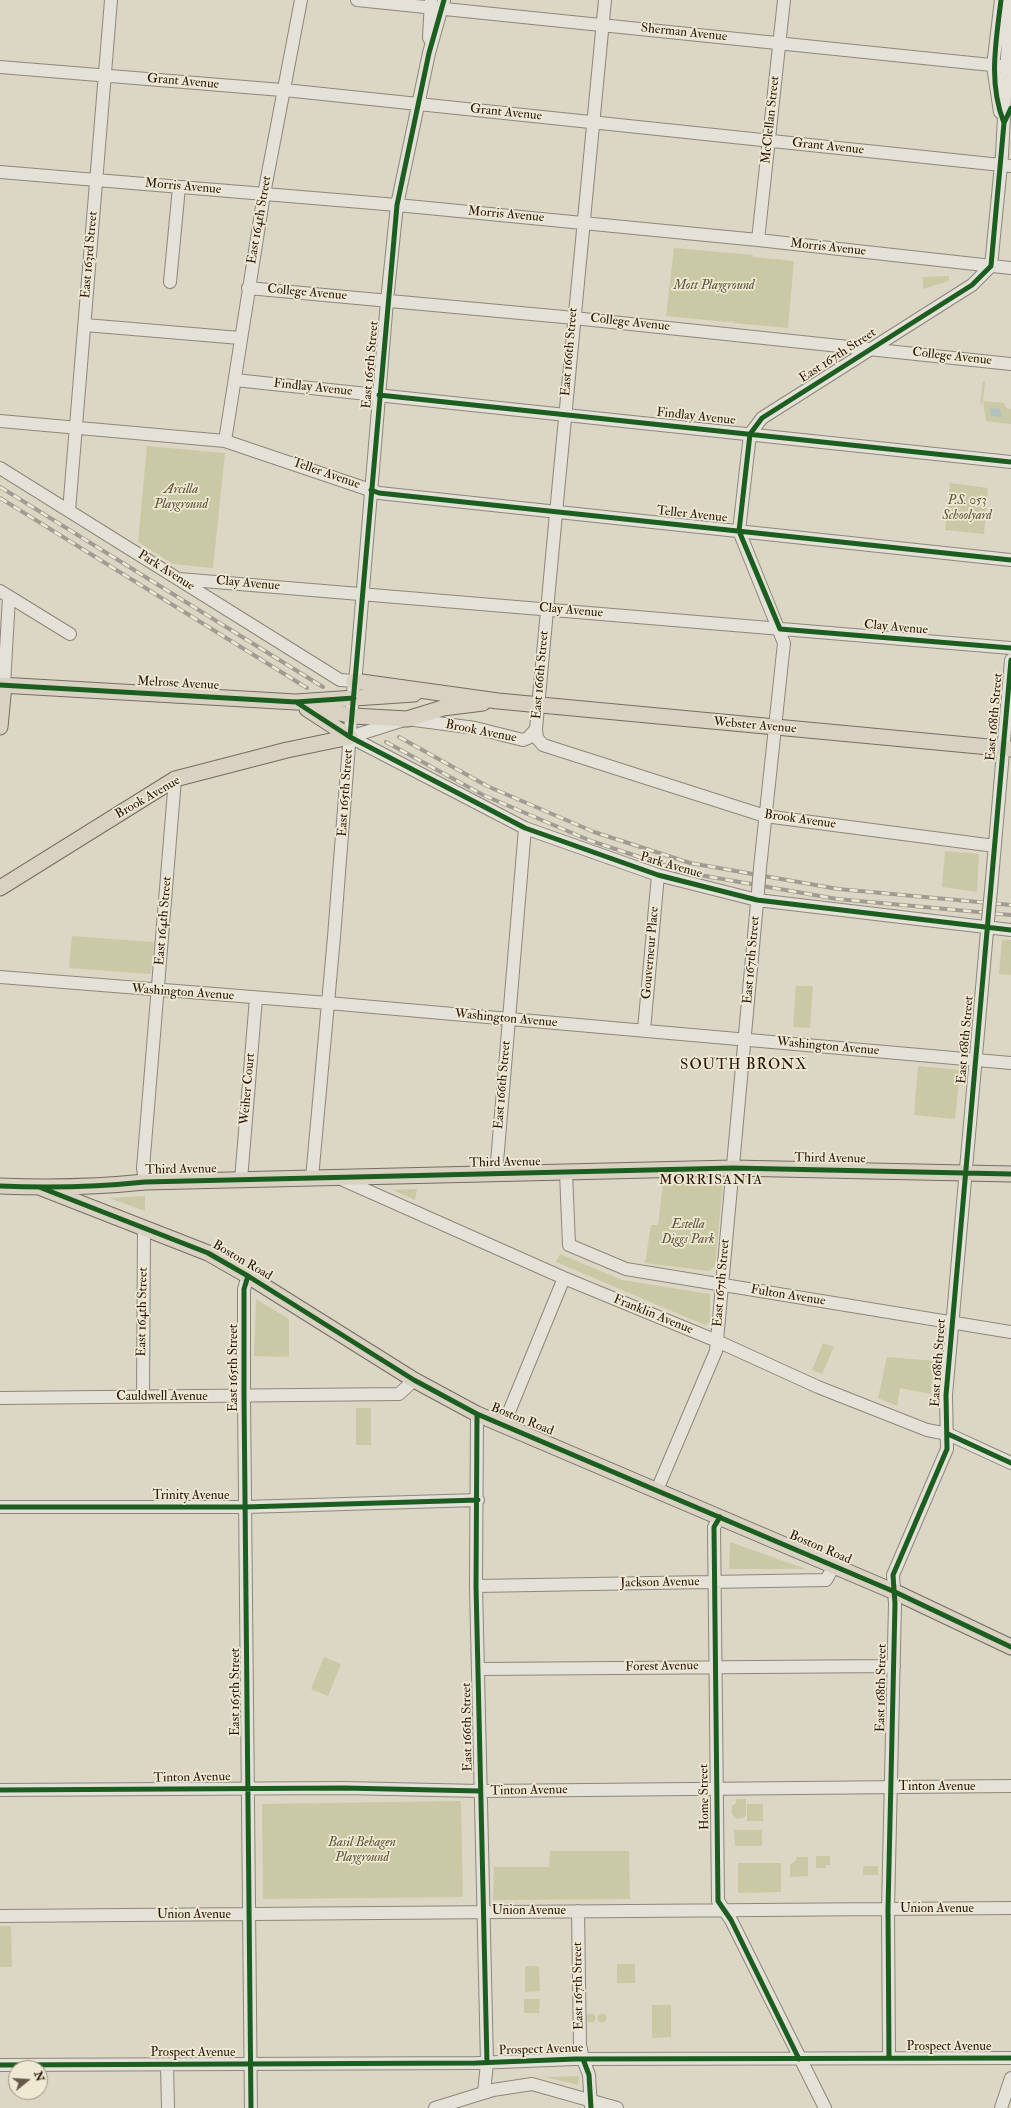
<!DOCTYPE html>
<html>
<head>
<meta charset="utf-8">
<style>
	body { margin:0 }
	#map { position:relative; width:1011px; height:2108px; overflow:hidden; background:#dcd6c4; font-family:"IM FELL Double Pica",serif }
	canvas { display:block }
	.north { position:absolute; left:8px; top:2060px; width:40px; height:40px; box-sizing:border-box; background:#efe8d2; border:1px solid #9f9482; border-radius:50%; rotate:72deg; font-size:11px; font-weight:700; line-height:16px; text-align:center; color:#271509 }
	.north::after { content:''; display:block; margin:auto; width:14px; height:18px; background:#66594a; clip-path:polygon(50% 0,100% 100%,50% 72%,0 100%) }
</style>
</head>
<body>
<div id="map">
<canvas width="1011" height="2108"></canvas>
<div class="north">N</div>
</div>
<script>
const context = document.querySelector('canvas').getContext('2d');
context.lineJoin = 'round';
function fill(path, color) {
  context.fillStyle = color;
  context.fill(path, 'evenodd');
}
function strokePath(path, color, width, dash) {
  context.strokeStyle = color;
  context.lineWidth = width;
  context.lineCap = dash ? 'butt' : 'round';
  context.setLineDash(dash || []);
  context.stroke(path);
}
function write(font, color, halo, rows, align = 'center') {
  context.font = font + ' "IM FELL Double Pica",serif';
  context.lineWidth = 3.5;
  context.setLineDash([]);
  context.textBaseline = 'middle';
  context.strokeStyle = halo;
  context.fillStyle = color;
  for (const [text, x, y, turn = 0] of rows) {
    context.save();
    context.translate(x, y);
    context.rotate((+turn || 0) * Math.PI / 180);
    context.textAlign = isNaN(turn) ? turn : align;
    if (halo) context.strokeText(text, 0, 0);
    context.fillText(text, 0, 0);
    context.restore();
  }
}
fill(new Path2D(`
	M 674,248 L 753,255 L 753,257 L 794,261 L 788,328 L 733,323 L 733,321 L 726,322 L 666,316 Z
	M 949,276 L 949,281 L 923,289 L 923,277 Z
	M 983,381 L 985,382 L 983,401 L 1004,403 L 1006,408 L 1011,409 L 1011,424 L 986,421 L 983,401 L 980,405 Z
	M 147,446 L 225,453 L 213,568 L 173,564 L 138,542 Z
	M 950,483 L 988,488 L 984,534 L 945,530 Z
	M 945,851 L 979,854 L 977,892 L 942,887 Z
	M 72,936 L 154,942 L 151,974 L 69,968 Z
	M 1002,940 L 1011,940 L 1011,975 L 999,974 Z
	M 796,986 L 813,986 L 810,1028 L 793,1027 Z
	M 918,1066 L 960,1070 L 955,1119 L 914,1115 Z
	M 723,1182 L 715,1266 L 709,1271 L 645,1263 L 651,1225 L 658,1225 L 663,1184 Z
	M 417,1189 L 415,1200 L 393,1190 Z
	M 145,1196 L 145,1211 L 109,1198 Z
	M 560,1254 L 622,1280 L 710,1294 L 710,1322 L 705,1325 L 556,1262 Z
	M 256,1299 L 289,1319 L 289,1357 L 254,1356 Z
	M 823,1343 L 834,1347 L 822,1374 L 812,1370 Z
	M 887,1357 L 935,1361 L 931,1394 L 900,1388 L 897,1406 L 878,1398 Z
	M 356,1408 L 371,1408 L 371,1445 L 356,1445 Z
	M 730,1542 L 806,1569 L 729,1569 Z
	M 324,1657 L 341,1664 L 328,1696 L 311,1689 Z
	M 736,1799 L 746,1799 L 746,1815 L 743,1818 L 737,1819 L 732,1814 L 732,1806 L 736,1803 Z
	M 461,1801 L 463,1897 L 263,1899 L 262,1804 Z
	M 747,1804 L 763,1804 L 763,1821 L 747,1821 Z
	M 734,1830 L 762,1830 L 762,1846 L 735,1846 Z
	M 550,1851 L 629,1851 L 630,1899 L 493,1900 L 494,1867 L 549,1867 Z
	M 816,1856 L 830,1856 L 830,1865 L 826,1865 L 826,1868 L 816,1868 Z
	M 796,1857 L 808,1857 L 808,1876 L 790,1877 L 790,1865 L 796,1860 Z
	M 738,1863 L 781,1863 L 781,1892 L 738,1893 Z
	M 865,1866 L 878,1866 L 878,1875 L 863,1875 L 863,1868 Z
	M 0,1926 L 11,1926 L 12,1967 L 0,1967 Z
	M 617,1964 L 635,1964 L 635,1983 L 617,1983 Z
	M 525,1966 L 539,1966 L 540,1991 L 525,1992 Z
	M 524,1999 L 540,1999 L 539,2013 L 524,2013 Z
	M 652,2005 L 671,2005 L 671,2037 L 652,2038 Z
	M597.5 2018a4.5 4.5 0 1 1 9 0a4.5 4.5 0 1 1-9 0Z
	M586.5 2018a4.5 4.5 0 1 1 9 0a4.5 4.5 0 1 1-9 0Z
	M 579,2076 L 578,2085 L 545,2077 Z`), '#c9c9a6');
fill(new Path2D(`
	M 990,408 L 1000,409 L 1002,417 L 991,416 Z`), '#b0c1be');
const minor = new Path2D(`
	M 357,0 L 1011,67
	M 605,0 C 580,243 559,486 536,729 L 537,738 L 543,745 L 765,816 L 995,846
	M 429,38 L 431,0
	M 0,67 L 294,91 L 1011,166
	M 1000,112 L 993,66 L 1001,0
	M 0,172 L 397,205 L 758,240 L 1011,268
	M 758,240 L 784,0
	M 170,282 L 179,187
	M 248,288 L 564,317 L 1011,364
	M 85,325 L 240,338
	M 235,380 L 1011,462
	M 0,421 L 225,441 L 379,493 L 1011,560
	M 225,441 L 264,194 L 301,0
	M 0,468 L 340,680 L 354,681
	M 69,511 L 111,0
	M 179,579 L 1011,648
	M 0,591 L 70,634
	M 4,685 L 9,597
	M 350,737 L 525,828 L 658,875 L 757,900 L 1011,930
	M 350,737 L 407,719 L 475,728 L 523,740 L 528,738 L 536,729
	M 760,868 L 784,643 L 739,531 L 750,434 L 762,418 L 972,285 L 991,266 L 1002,155 L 1010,0
	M 991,890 L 1011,660
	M 0,977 L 328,1003 L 1011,1063
	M 644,1030 L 658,875
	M 566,1172 L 569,1245 L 626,1269 L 1011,1332
	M 496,1174 L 525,828
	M 312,1178 L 334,937 L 354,681 L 356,673 L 387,301 L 397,205 L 429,53 L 444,0
	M 341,1179 L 564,1278 L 717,1341 L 818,1387 L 927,1430 L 948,1434 L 1011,1463
	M 241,1180 L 256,998
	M 145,1182 L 143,1168 L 175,779
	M 248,1276 L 244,1289 L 244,1396 L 251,2108
	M 143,1396 L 144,1228
	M 0,1398 L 399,1394 L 414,1380
	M 477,1414 L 476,1586 L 487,2063 L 484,2093
	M 504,1424 L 564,1278
	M 657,1490 L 716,1351 L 758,892
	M 0,1507 L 245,1507 L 478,1500
	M 720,1517 L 714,1527 L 718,1901 L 731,1920 L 825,2108
	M 476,1586 L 826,1580 L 834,1566
	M 478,1669 L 894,1666
	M 0,1790 L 344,1788 L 480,1791 L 1011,1786
	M 578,1911 L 580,2045 L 583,2059 L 589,2075 L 591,2108
	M 0,1916 L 1011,1908
	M 889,2058 L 888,1909 L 895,1604 L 893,1575 L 947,1449 L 946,1395 L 988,920
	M 0,2065 L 476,2063 L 575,2059 L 1011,2058
	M 167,2065 L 168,2108
	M 435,2108 L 493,2090 L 532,2084 L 617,2108
	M 1001,2108 L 1011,2078`);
const major = new Path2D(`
	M 354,681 L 498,701 L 1011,749
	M 0,685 L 296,702 L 414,694
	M 309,706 L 353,716 L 407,719 L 443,708 L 483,703
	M 307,709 L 350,737
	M 0,727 L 4,685
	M 0,888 L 175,779 L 287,750 L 350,737
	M 0,1186 C 48,1188 97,1187 145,1182 L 733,1168 L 1011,1174
	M 39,1187 L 208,1253 L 248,1276 L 414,1380 L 477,1414 L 895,1592 L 1011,1647`);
strokePath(minor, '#8d877b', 14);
strokePath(major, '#736d63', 17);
strokePath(minor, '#e4e1d8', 12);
strokePath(major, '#d9d2c3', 15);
const rail = new Path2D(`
	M 0,487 L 323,687
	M 0,498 L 307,688
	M 399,737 L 487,786 L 594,832 L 690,863 L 838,889 L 1011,905
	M 386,742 L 483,795 L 591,841 L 688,873 L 837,899 L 1011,915`);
strokePath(rail, '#a09c94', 4);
strokePath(rail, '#efe8d2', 2.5, [8]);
const minorBridge = new Path2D(`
	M 758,891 L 760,868
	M 988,920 L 991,890`);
strokePath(minorBridge, '#8d877b', 14, []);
strokePath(minorBridge, '#e4e1d8', 12);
strokePath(new Path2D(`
	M 1001,0 C 996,42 988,83 1004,123
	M 1011,108 L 1004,123 L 991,266 L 972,285 L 762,418 L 750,434 L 739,531 L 780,629 L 1011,648
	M 379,395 L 1011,462
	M 371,490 L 379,493 L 1011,560
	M 0,685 L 296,702 L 354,698
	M 296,702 L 350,737 L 525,828 L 658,875 L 757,900 L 1011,930
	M 350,737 L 397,205 L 429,53 L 444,0
	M 0,1186 C 48,1188 97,1187 145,1182 L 733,1168 L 1011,1174
	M 39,1187 L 208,1253 L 248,1276 L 414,1380 L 477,1414 L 895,1592 L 1011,1647
	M 248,1276 L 244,1289 L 244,1396 L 251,2108
	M 477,1414 L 476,1586 L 487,2063
	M 948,1434 L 1011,1463
	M 0,1507 L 245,1507 L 478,1500
	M 720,1517 L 714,1527 L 718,1901 L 731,1920 L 799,2059
	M 0,1790 L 344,1788 L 480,1791
	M 889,2058 L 888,1909 L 895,1604 L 893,1575 L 947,1449 L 946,1395 L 1011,660
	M 583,2059 L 589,2075 L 591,2108
	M 0,2065 L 476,2063 L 575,2059 L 1011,2058`), '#1b5e20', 5);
write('13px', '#271509', '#efe8d2', [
	["Sherman Avenue",684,33,6],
	["Grant Avenue",183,82,5],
	["Grant Avenue",506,113,6],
	["McClellan Street",771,120,-84],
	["Grant Avenue",828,147,6],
	["Morris Avenue",183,187,5],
	["Morris Avenue",506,215,5],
	["East 164th Street",260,220,-80],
	["Morris Avenue",828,248,6],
	["East 163rd Street",90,255,-85],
	["College Avenue",307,293,5],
	["College Avenue",630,323,6],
	["East 166th Street",570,352,-85],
	["East 167th Street",838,356,-33],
	["College Avenue",952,357,6],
	["East 165th Street",371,365,-85],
	["Findlay Avenue",313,388,6],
	["Findlay Avenue",696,417,6],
	["Teller Avenue",326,474,19],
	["Teller Avenue",692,515,6],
	["Park Avenue",166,571,32],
	["Clay Avenue",248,584,5],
	["Clay Avenue",571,611,5],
	["Clay Avenue",896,628,5],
	["East 166th Street",541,675,-85],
	["Melrose Avenue",178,684,3],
	["East 168th Street",995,717,-85],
	["Webster Avenue",755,726,5],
	["Brook Avenue",481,732,11],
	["East 165th Street",346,793,-86],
	["Brook Avenue",148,798,-30],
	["Brook Avenue",800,820,8],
	["Park Avenue",671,866,16],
	["East 164th Street",164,921,-85],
	["Gouverneur Place",651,953,-85],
	["East 167th Street",752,960,-85],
	["Washington Avenue",183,993,4],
	["Washington Avenue",506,1019,5],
	["East 168th Street",966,1040,-85],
	["Washington Avenue",828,1047,5],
	["East 166th Street",503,1085,-85],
	["Weiher Court",248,1089,-85],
	["Third Avenue",830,1159,1],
	["Third Avenue",505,1163,-1],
	["Third Avenue",181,1170,-1],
	["Boston Road",242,1261,30],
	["East 167th Street",722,1283,-85],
	["Fulton Avenue",788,1296,9],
	["East 164th Street",143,1312,-89],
	["Franklin Avenue",653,1315,22],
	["East 168th Street",939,1363,-86],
	["East 165th Street",234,1368,-90],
	["Cauldwell Avenue",162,1397],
	["Boston Road",522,1420,22],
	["Trinity Avenue",191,1496],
	["Boston Road",820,1548,23],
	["Jackson Avenue",660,1583,-1],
	["Forest Avenue",662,1667,-1],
	["East 168th Street",882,1688,-89],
	["East 165th Street",236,1692,-90],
	["East 166th Street",468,1727,-91],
	["Tinton Avenue",192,1778,-1],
	["Tinton Avenue",937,1787],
	["Tinton Avenue",529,1791,-1],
	["Home Street",705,1797,-91],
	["Union Avenue",937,1909],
	["Union Avenue",529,1911],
	["Union Avenue",194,1915],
	["East 167th Street",579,1986,-91],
	["Prospect Avenue",949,2047],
	["Prospect Avenue",541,2050,-2],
	["Prospect Avenue",193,2053]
]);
write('italic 13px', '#5a5037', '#efe8d2', [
	["Mott Playground",714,286],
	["Arcilla",181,490],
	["Playground",181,505],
	["P.S. 053",967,501],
	["Schoolyard",967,516],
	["Estella",688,1225],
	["Diggs Park",688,1240],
	["Basil Behagen",362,1843],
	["Playground",362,1858]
]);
context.letterSpacing = '1px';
write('14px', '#271509', '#efe8d2', [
	["MORRISANIA",711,1181]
]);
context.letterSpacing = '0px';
context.letterSpacing = '1px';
write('15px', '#271509', '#efe8d2', [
	["SOUTH BRONX",744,1066]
]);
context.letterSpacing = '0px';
</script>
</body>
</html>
